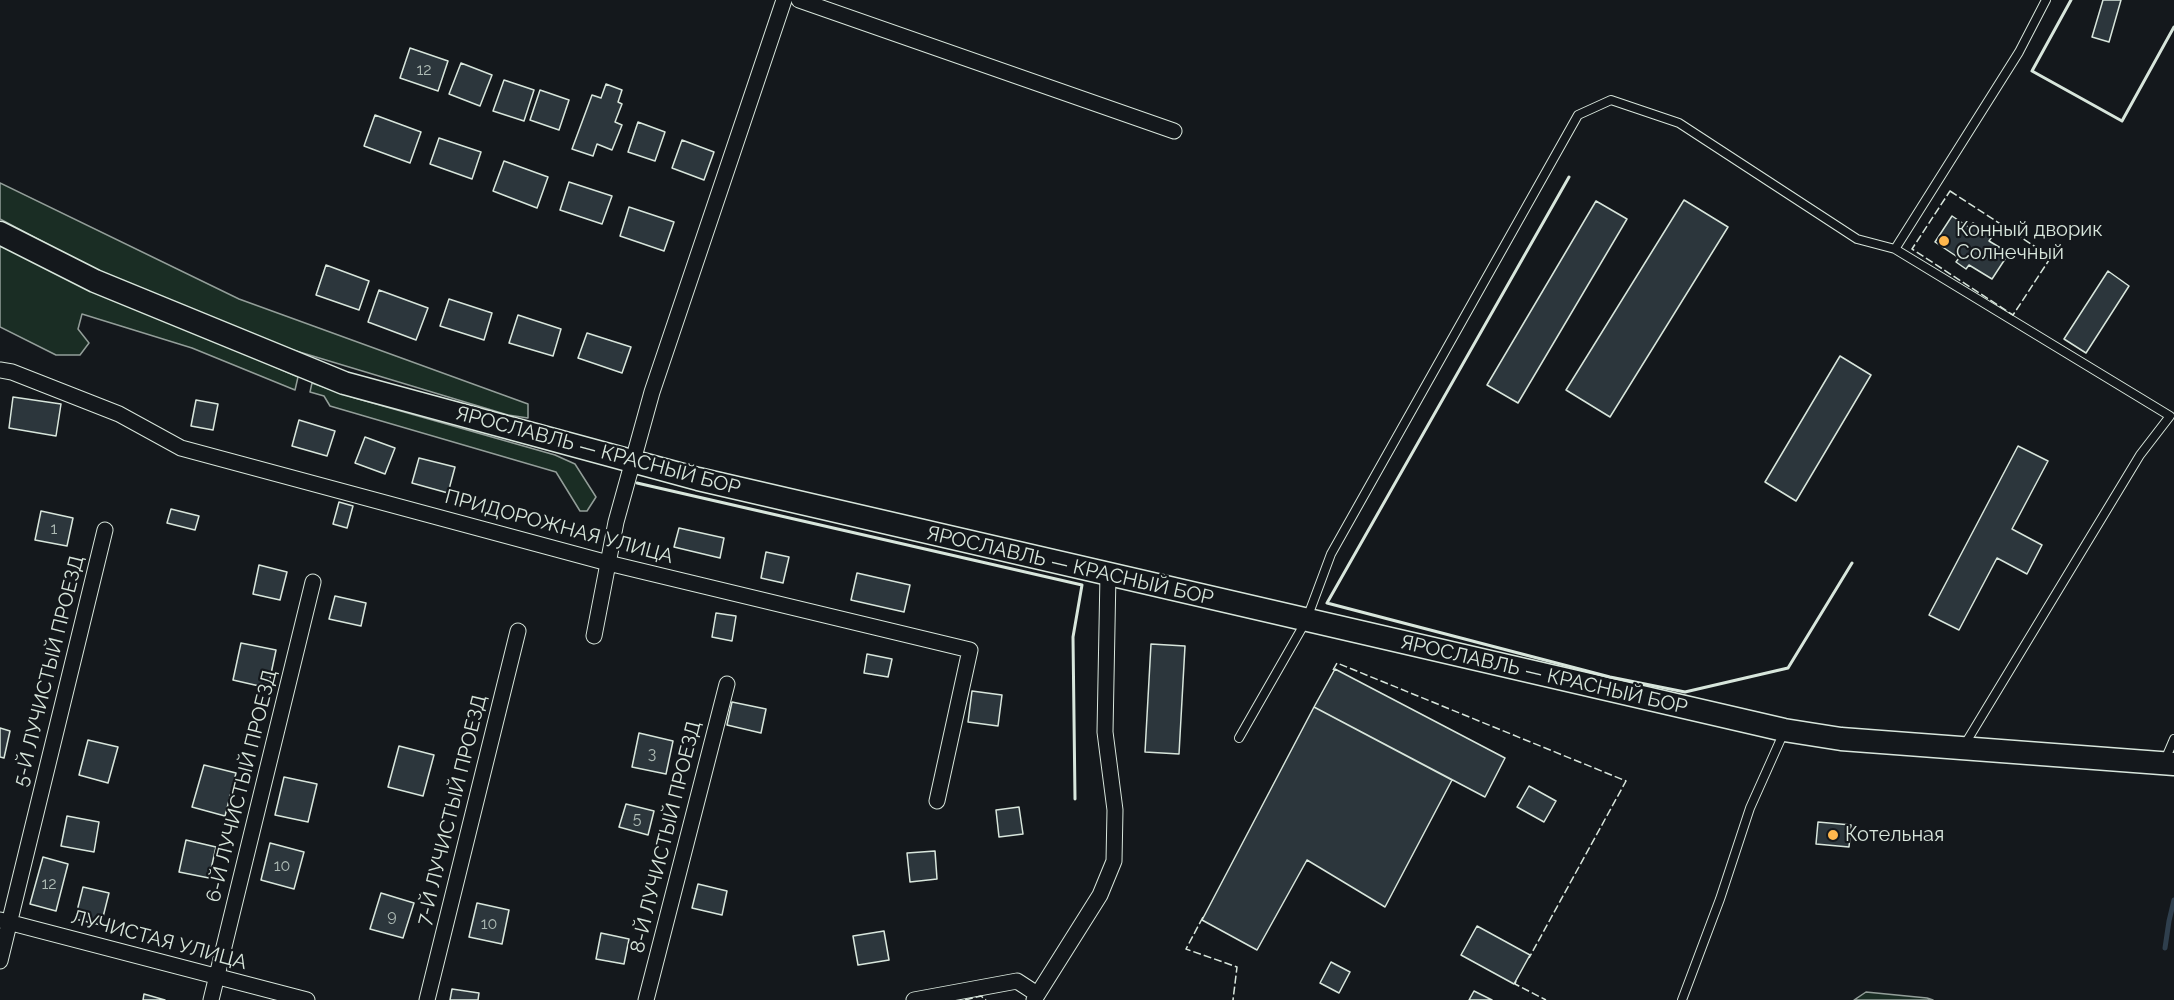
<!DOCTYPE html>
<html>
<head>
<meta charset="utf-8">
<style>
	body { margin:0 }
	canvas { display:block; background:#14181c }
</style>
</head>
<body>
<canvas width="2174" height="1000"></canvas>
<script>
const context = document.querySelector('canvas').getContext('2d');
context.lineJoin = 'round';
function fill(path, color) {
  context.fillStyle = color;
  context.fill(path, 'evenodd');
}
function strokePath(path, color, width, dash) {
  context.strokeStyle = color;
  context.lineWidth = width;
  context.lineCap = dash ? 'butt' : 'round';
  context.setLineDash(dash || []);
  context.stroke(path);
}
function write(font, color, halo, rows, align = 'center') {
  context.font = font + ' Raleway,sans-serif';
  context.lineWidth = 4.5;
  context.setLineDash([]);
  context.textBaseline = 'middle';
  context.strokeStyle = halo;
  context.fillStyle = color;
  for (const [text, x, y, turn = 0] of rows) {
    context.save();
    context.translate(x, y);
    context.rotate((+turn || 0) * Math.PI / 180);
    context.textAlign = isNaN(turn) ? turn : align;
    if (halo) context.strokeText(text, 0, 0);
    context.fillText(text, 0, 0);
    context.restore();
  }
}
const green = new Path2D(`
	M 0,183 L 239,299 L 528,404 L 528,418 L 508,415 L 263,341 L 92,268 L 0,219 Z
	M 0,246 L 298,377 L 295,390 L 192,348 L 82,314 L 78,329 L 89,343 L 80,355 L 56,355 L 0,327 Z
	M 312,383 L 355,398 L 555,455 L 575,464 L 596,497 L 587,511 L 580,511 L 556,472 L 330,406 L 324,396 L 310,392 Z
	M 1866,992 L 1927,998 L 1933,1000 L 1854,1000 Z`);
fill(green, '#1a2d24');
strokePath(green, '#939e99', 1.5);
strokePath(new Path2D(`
	M 2165,948 L 2169,921 L 2174,900`), '#2f3f4d', 5);
const building = new Path2D(`
	M 2103,0 L 2121,0 L 2109,42 L 2092,37 Z
	M 410,48 L 448,61 L 438,91 L 400,78 Z
	M 461,63 L 492,75 L 480,106 L 449,94 Z
	M 504,80 L 534,90 L 524,121 L 493,111 Z
	M 606,84 L 622,90 L 618,102 L 622,104 L 615,122 L 622,125 L 612,150 L 597,144 L 593,156 L 572,149 L 592,95 L 601,98 Z
	M 540,90 L 569,100 L 559,130 L 530,120 Z
	M 375,115 L 421,132 L 410,163 L 364,146 Z
	M 638,122 L 665,132 L 655,161 L 628,152 Z
	M 439,138 L 481,152 L 472,179 L 430,164 Z
	M 682,140 L 714,152 L 704,180 L 672,168 Z
	M 504,161 L 548,177 L 537,208 L 493,191 Z
	M 569,182 L 612,196 L 602,224 L 560,210 Z
	M 1684,200 L 1728,227 L 1610,417 L 1566,390 Z
	M 1596,201 L 1627,219 L 1518,403 L 1487,385 Z
	M 629,207 L 674,222 L 664,251 L 620,236 Z
	M 1952,216 L 1970,228 L 1973,223 L 1993,235 L 1989,241 L 2009,253 L 1992,279 L 1969,265 L 1966,269 L 1956,262 L 1959,258 L 1935,242 Z
	M 326,265 L 369,281 L 359,310 L 316,295 Z
	M 2108,271 L 2129,286 L 2086,353 L 2064,339 Z
	M 379,290 L 428,308 L 416,340 L 368,322 Z
	M 449,299 L 492,313 L 484,340 L 440,326 Z
	M 518,315 L 561,329 L 553,356 L 509,343 Z
	M 587,333 L 631,347 L 622,373 L 578,358 Z
	M 1840,356 L 1871,375 L 1796,501 L 1765,482 Z
	M 13,397 L 61,404 L 56,436 L 9,428 Z
	M 196,400 L 218,404 L 213,430 L 191,426 Z
	M 299,420 L 335,431 L 327,456 L 292,446 Z
	M 365,437 L 395,448 L 385,474 L 355,463 Z
	M 2018,446 L 2048,461 L 2012,529 L 2042,545 L 2027,574 L 1997,558 L 1959,630 L 1929,615 Z
	M 419,458 L 455,467 L 448,493 L 412,483 Z
	M 339,502 L 353,506 L 347,528 L 333,524 Z
	M 171,509 L 199,516 L 195,530 L 167,523 Z
	M 41,511 L 73,518 L 67,546 L 35,540 Z
	M 679,528 L 724,538 L 720,558 L 674,547 Z
	M 766,552 L 789,557 L 783,583 L 761,578 Z
	M 259,565 L 287,572 L 280,600 L 253,594 Z
	M 857,573 L 910,585 L 904,612 L 851,600 Z
	M 335,596 L 366,603 L 361,626 L 329,619 Z
	M 716,613 L 736,616 L 732,641 L 712,637 Z
	M 241,643 L 276,650 L 268,688 L 233,680 Z
	M 1151,644 L 1185,646 L 1179,754 L 1145,752 Z
	M 867,654 L 892,659 L 888,677 L 864,673 Z
	M 1335,669 L 1505,758 L 1485,797 L 1314,707 Z
	M 972,691 L 1002,695 L 998,726 L 968,722 Z
	M 732,702 L 766,709 L 761,733 L 727,725 Z
	M 1314,707 L 1452,780 L 1385,907 L 1307,860 L 1257,950 L 1202,920 Z
	M 0,728 L 10,731 L 4,758 L 0,757 Z
	M 639,733 L 673,741 L 666,774 L 632,767 Z
	M 88,740 L 118,747 L 108,783 L 79,775 Z
	M 399,746 L 434,755 L 423,796 L 388,787 Z
	M 204,765 L 236,773 L 225,816 L 192,807 Z
	M 284,777 L 317,784 L 308,822 L 275,815 Z
	M 1529,786 L 1556,801 L 1544,822 L 1517,807 Z
	M 626,804 L 654,811 L 648,835 L 619,827 Z
	M 1019,807 L 1023,834 L 999,837 L 996,810 Z
	M 67,816 L 99,822 L 94,852 L 61,846 Z
	M 1818,822 L 1851,825 L 1849,847 L 1816,844 Z
	M 186,840 L 216,847 L 209,878 L 179,872 Z
	M 270,843 L 304,852 L 294,889 L 261,880 Z
	M 935,851 L 937,879 L 910,882 L 907,853 Z
	M 43,857 L 68,864 L 56,911 L 30,904 Z
	M 698,884 L 727,891 L 722,915 L 692,908 Z
	M 83,887 L 109,893 L 101,925 L 75,919 Z
	M 381,893 L 414,903 L 403,938 L 370,929 Z
	M 477,903 L 509,910 L 502,944 L 469,937 Z
	M 1477,926 L 1530,955 L 1514,984 L 1461,955 Z
	M 884,931 L 889,960 L 858,965 L 853,936 Z
	M 601,933 L 629,939 L 624,964 L 596,959 Z
	M 1331,962 L 1350,972 L 1339,993 L 1320,983 Z
	M 452,989 L 479,993 L 478,1000 L 450,1000 Z
	M 1474,991 L 1492,1000 L 1469,1000 Z
	M 144,994 L 165,1000 L 143,1000 Z`);
fill(building, '#2c363c');
strokePath(building, '#d8e6dc', 1.5);
const lane = new Path2D(`
	M 1895,249 L 2170,416 L 2140,455 L 1965,744
	M 1239,738 L 1306,621 L 1331,554 L 1578,115 L 1611,100 L 1679,123 L 1857,239 L 1895,249 L 2019,52 L 2046,0
	M 2165,760 L 2174,739
	M 1682,1000 L 1720,899 L 1750,808 L 1784,732`);
const street = new Path2D(`
	M 799,0 L 1174,131
	M 0,370 L 12,372 L 119,414 L 181,448 L 608,563 L 970,650 L 937,801
	M 594,636 L 616,522 L 652,392 L 784,0
	M 0,920 L 307,1000
	M 0,961 L 105,530
	M 211,1000 L 313,582
	M 427,1000 L 518,631
	M 646,1000 L 727,684
	M 914,1000 L 1017,981 L 1037,994
	M 1034,1000 L 1100,895 L 1114,861 L 1115,810 L 1105,732 L 1108,574`);
const secondary = new Path2D(`
	M 0,233 L 95,281 L 344,383 L 698,479 L 1784,730 L 1841,739 L 2174,764`);
strokePath(lane, '#d8e6dc', 10);
strokePath(street, '#d8e6dc', 17);
strokePath(secondary, '#d8e6dc', 25);
strokePath(lane, '#14181c', 8);
strokePath(street, '#14181c', 15);
strokePath(secondary, '#14181c', 22);
strokePath(new Path2D(`
	M 1950,191 L 2051,257 L 2013,315 L 1912,249 Z
	M 1333,670 L 1337,663 L 1626,781 L 1529,958
	M 1203,917 L 1186,949 L 1237,967 L 1233,1000
	M 1516,981 L 1515,984 L 1546,1000
	M 965,1000 L 981,996 L 986,1000`), '#d8e6dc', 1.5, [8, 3]);
strokePath(new Path2D(`
	M 2071,0 L 2032,71 L 2122,121 L 2174,27
	M 1569,177 L 1327,603 L 1610,677 L 1685,692 L 1788,668 L 1852,563
	M 637,483 L 1082,585 L 1073,637 L 1075,799`), '#d8e6dc', 3);
for (const [x, y, r, color] of [
	[1944,241,6,"#ffb74d"],
	[1833,835,6,"#ffb74d"]
]) {
  const dot = new Path2D();
  dot.arc(x, y, r, 0, 2 * Math.PI);
  context.fillStyle = color;
  context.fill(dot);
  strokePath(dot, '#14181c', 2);
}
write('16px', '#adbab4', null, [
	["12",424,70],
	["1",54,529],
	["3",652,754],
	["5",637,819],
	["10",282,866],
	["12",49,884],
	["9",392,916],
	["10",489,924]
]);
write('20px', '#d8e6dc', '#14181c', [
	["Конный дворик",1956,230],
	["Солнечный",1956,253],
	["Котельная",1845,835]
], 'left');
write('20px', '#d8e6dc', '#14181c', [
	["ЯРОСЛАВЛЬ — КРАСНЫЙ БОР",598,451,15],
	["ПРИДОРОЖНАЯ УЛИЦА",559,527,15],
	["ЯРОСЛАВЛЬ — КРАСНЫЙ БОР",1070,566,13],
	["5-Й ЛУЧИСТЫЙ ПРОЕЗД",49,671,-76],
	["ЯРОСЛАВЛЬ — КРАСНЫЙ БОР",1544,675,13],
	["6-Й ЛУЧИСТЫЙ ПРОЕЗД",242,786,-76],
	["7-Й ЛУЧИСТЫЙ ПРОЕЗД",452,810,-76],
	["8-Й ЛУЧИСТЫЙ ПРОЕЗД",666,837,-76],
	["ЛУЧИСТАЯ УЛИЦА",159,940,15]
]);
</script>
</body>
</html>
